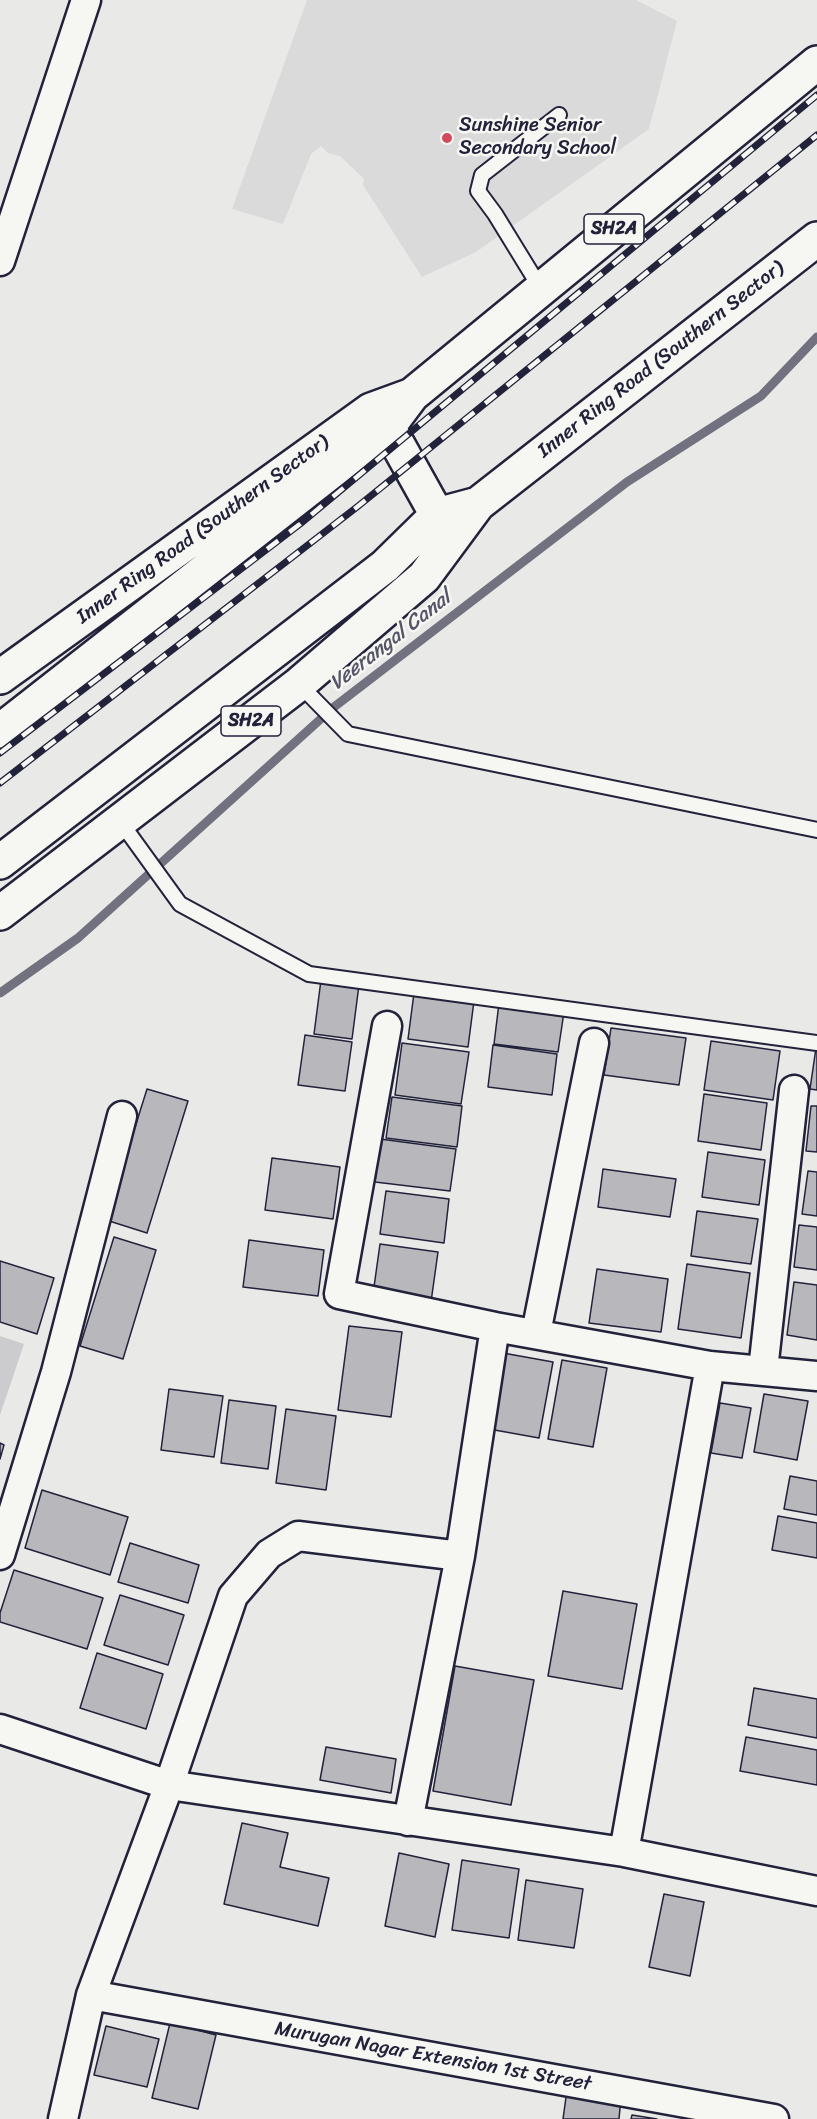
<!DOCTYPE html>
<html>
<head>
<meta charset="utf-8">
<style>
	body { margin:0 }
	canvas { display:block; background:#e9e9e7 }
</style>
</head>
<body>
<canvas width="817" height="2119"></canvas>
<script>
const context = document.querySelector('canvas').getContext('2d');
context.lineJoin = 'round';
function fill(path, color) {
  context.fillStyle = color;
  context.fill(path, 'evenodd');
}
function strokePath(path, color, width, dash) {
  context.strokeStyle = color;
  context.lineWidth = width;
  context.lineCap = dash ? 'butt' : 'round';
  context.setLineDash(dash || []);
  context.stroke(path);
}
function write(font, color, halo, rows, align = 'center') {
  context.font = font + ' Sriracha,sans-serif';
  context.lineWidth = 5;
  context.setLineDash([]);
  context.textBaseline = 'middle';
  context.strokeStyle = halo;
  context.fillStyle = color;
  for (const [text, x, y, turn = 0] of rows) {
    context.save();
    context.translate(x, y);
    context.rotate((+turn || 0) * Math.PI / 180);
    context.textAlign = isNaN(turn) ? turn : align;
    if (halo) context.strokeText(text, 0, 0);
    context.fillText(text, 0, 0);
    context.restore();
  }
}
fill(new Path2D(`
	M 307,0 L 636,0 L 677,21 L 649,129 L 476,252 L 422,277 L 363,185 L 364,179 L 340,156 L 328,153 L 321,146 L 311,154 L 283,224 L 232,209 Z`), '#dadada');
fill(new Path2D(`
	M 0,1336 L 24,1344 L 0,1415 Z`), '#ccccce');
strokePath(new Path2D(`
	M 0,993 L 78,938 L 334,707 L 627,482 L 761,396 L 817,337`), '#71717f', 9);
const building = new Path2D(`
	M 321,980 L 359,985 L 352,1039 L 314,1034 Z
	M 414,993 L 474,1001 L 468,1047 L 408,1039 Z
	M 499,1003 L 564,1012 L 558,1052 L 494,1044 Z
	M 611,1028 L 686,1038 L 679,1085 L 604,1075 Z
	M 305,1035 L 352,1042 L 345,1091 L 298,1085 Z
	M 711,1041 L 780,1051 L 773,1100 L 704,1090 Z
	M 402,1043 L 469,1052 L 461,1104 L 395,1095 Z
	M 493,1045 L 557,1054 L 552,1095 L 488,1087 Z
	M 816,1048 L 817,1048 L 817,1090 L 810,1089 Z
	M 147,1089 L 188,1101 L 147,1233 L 106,1220 Z
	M 704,1094 L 767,1103 L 761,1150 L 698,1141 Z
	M 392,1097 L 462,1106 L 457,1147 L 386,1138 Z
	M 811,1106 L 817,1106 L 817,1152 L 806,1151 Z
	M 380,1139 L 456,1149 L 450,1191 L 375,1182 Z
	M 708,1152 L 765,1160 L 759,1205 L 702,1197 Z
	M 272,1158 L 340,1167 L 333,1219 L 265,1210 Z
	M 603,1169 L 676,1179 L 670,1217 L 598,1207 Z
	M 808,1171 L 817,1172 L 817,1216 L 802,1214 Z
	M 386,1191 L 449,1199 L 444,1243 L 380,1234 Z
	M 697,1211 L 758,1219 L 751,1264 L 691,1256 Z
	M 799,1225 L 817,1227 L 817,1270 L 794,1267 Z
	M 114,1237 L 156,1250 L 123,1359 L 80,1346 Z
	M 249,1240 L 324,1250 L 318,1296 L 243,1287 Z
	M 380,1244 L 438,1252 L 431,1302 L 373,1294 Z
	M 0,1261 L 54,1278 L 37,1334 L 0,1322 Z
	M 687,1264 L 750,1273 L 741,1338 L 678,1329 Z
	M 597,1269 L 668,1279 L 661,1332 L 589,1323 Z
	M 794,1282 L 817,1285 L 817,1340 L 787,1335 Z
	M 349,1326 L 402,1332 L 391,1417 L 338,1410 Z
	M 503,1353 L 553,1362 L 539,1438 L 489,1429 Z
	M 562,1360 L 607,1368 L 593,1447 L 548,1439 Z
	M 169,1389 L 223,1396 L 214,1457 L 161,1450 Z
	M 764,1394 L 808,1401 L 797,1460 L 754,1452 Z
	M 229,1400 L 276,1406 L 268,1469 L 221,1463 Z
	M 720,1403 L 751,1408 L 742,1458 L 711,1453 Z
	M 286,1409 L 336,1416 L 326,1490 L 276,1483 Z
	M 0,1443 L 4,1445 L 0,1459 Z
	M 790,1476 L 817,1481 L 817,1515 L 784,1509 Z
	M 42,1490 L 128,1517 L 110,1575 L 25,1548 Z
	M 778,1516 L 817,1523 L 817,1558 L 772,1550 Z
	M 130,1543 L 199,1565 L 188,1603 L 118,1582 Z
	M 14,1570 L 103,1598 L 87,1649 L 0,1622 L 0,1613 Z
	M 563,1591 L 637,1604 L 622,1689 L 548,1676 Z
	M 120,1595 L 184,1615 L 168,1665 L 104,1645 Z
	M 97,1653 L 163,1674 L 146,1729 L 80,1708 Z
	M 455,1666 L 534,1680 L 511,1805 L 433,1791 Z
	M 754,1688 L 817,1699 L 817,1738 L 748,1725 Z
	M 746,1737 L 817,1750 L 817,1785 L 740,1771 Z
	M 326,1747 L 396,1759 L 391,1793 L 320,1780 Z
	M 242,1823 L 288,1833 L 280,1867 L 329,1878 L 318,1926 L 224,1904 Z
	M 399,1853 L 449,1864 L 435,1937 L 385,1926 Z
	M 462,1860 L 519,1869 L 509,1938 L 452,1930 Z
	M 526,1880 L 583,1889 L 574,1948 L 518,1940 Z
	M 664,1894 L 704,1902 L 690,1976 L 649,1967 Z
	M 170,2023 L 216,2035 L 198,2109 L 152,2098 Z
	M 106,2026 L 159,2039 L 147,2087 L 94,2075 Z
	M 567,2090 L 621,2097 L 619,2119 L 563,2119 Z
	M 632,2115 L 657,2119 L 631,2119 Z`);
fill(building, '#b8b8bc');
strokePath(building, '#22223b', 1.5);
const service = new Path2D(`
	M 541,289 L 495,214 L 478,191 L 482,175 L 559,115
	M 299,684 L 348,734 L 817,830
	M 120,821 L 180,904 L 309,974 L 817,1043`);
const minor = new Path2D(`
	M 0,261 L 86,0
	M 387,1026 L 339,1294 L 495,1327 L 710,1366 L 817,1376
	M 536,1333 L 594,1043
	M 763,1370 L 794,1090
	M 0,1555 L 56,1372 L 122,1116
	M 0,1729 L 169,1785 L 233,1596 L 269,1554 L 298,1536 L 460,1556
	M 408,1821 L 460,1556 L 495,1327
	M 624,1852 L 710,1366
	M 91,1995 L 774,2119
	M 63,2119 L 91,1995 L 169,1785 L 624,1852 L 817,1891`);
const primary = new Path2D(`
	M 388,427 L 437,515
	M 0,677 L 371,410 L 412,395
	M 0,731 L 388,427 L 412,395 L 817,63
	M 0,862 L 385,566 L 437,515 L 478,504
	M 0,913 L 299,684 L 424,577 L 478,504 L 817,239`);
strokePath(service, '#22223b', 18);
strokePath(minor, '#22223b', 33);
strokePath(primary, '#22223b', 38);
strokePath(service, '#f6f6f2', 14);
strokePath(minor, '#f6f6f2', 28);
strokePath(primary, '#f6f6f2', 33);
const rail = new Path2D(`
	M 0,753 L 300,524 L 817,95
	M 0,783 L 357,507 L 817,135`);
strokePath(rail, '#22223b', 7);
strokePath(rail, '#f6f6f2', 4.5, [14]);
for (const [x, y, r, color] of [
	[447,138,6,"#d1495b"]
]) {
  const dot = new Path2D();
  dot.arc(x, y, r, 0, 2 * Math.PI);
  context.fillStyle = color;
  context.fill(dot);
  strokePath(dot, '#f6f6f2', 2);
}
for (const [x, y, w] of [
	[614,229,60],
	[251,721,60]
]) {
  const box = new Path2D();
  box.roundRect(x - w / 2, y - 15, w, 30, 4.5);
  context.fillStyle = '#f6f6f2';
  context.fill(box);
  strokePath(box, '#22223b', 1.5);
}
write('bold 18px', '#22223b', null, [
	["SH2A",614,229],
	["SH2A",251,721]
]);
write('20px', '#22223b', '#f6f6f2', [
	["Sunshine Senior",459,126],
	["Secondary School",459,149]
], 'left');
write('20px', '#22223b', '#f6f6f2', [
	["Inner Ring Road (Southern Sector)",661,360,-38],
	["Inner Ring Road (Southern Sector)",203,530,-36],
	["Murugan Nagar Extension 1st Street",433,2057,10]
]);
write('italic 21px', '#565668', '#f6f6f2', [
	["Veerangal Canal",391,641,-38]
]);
</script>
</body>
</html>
